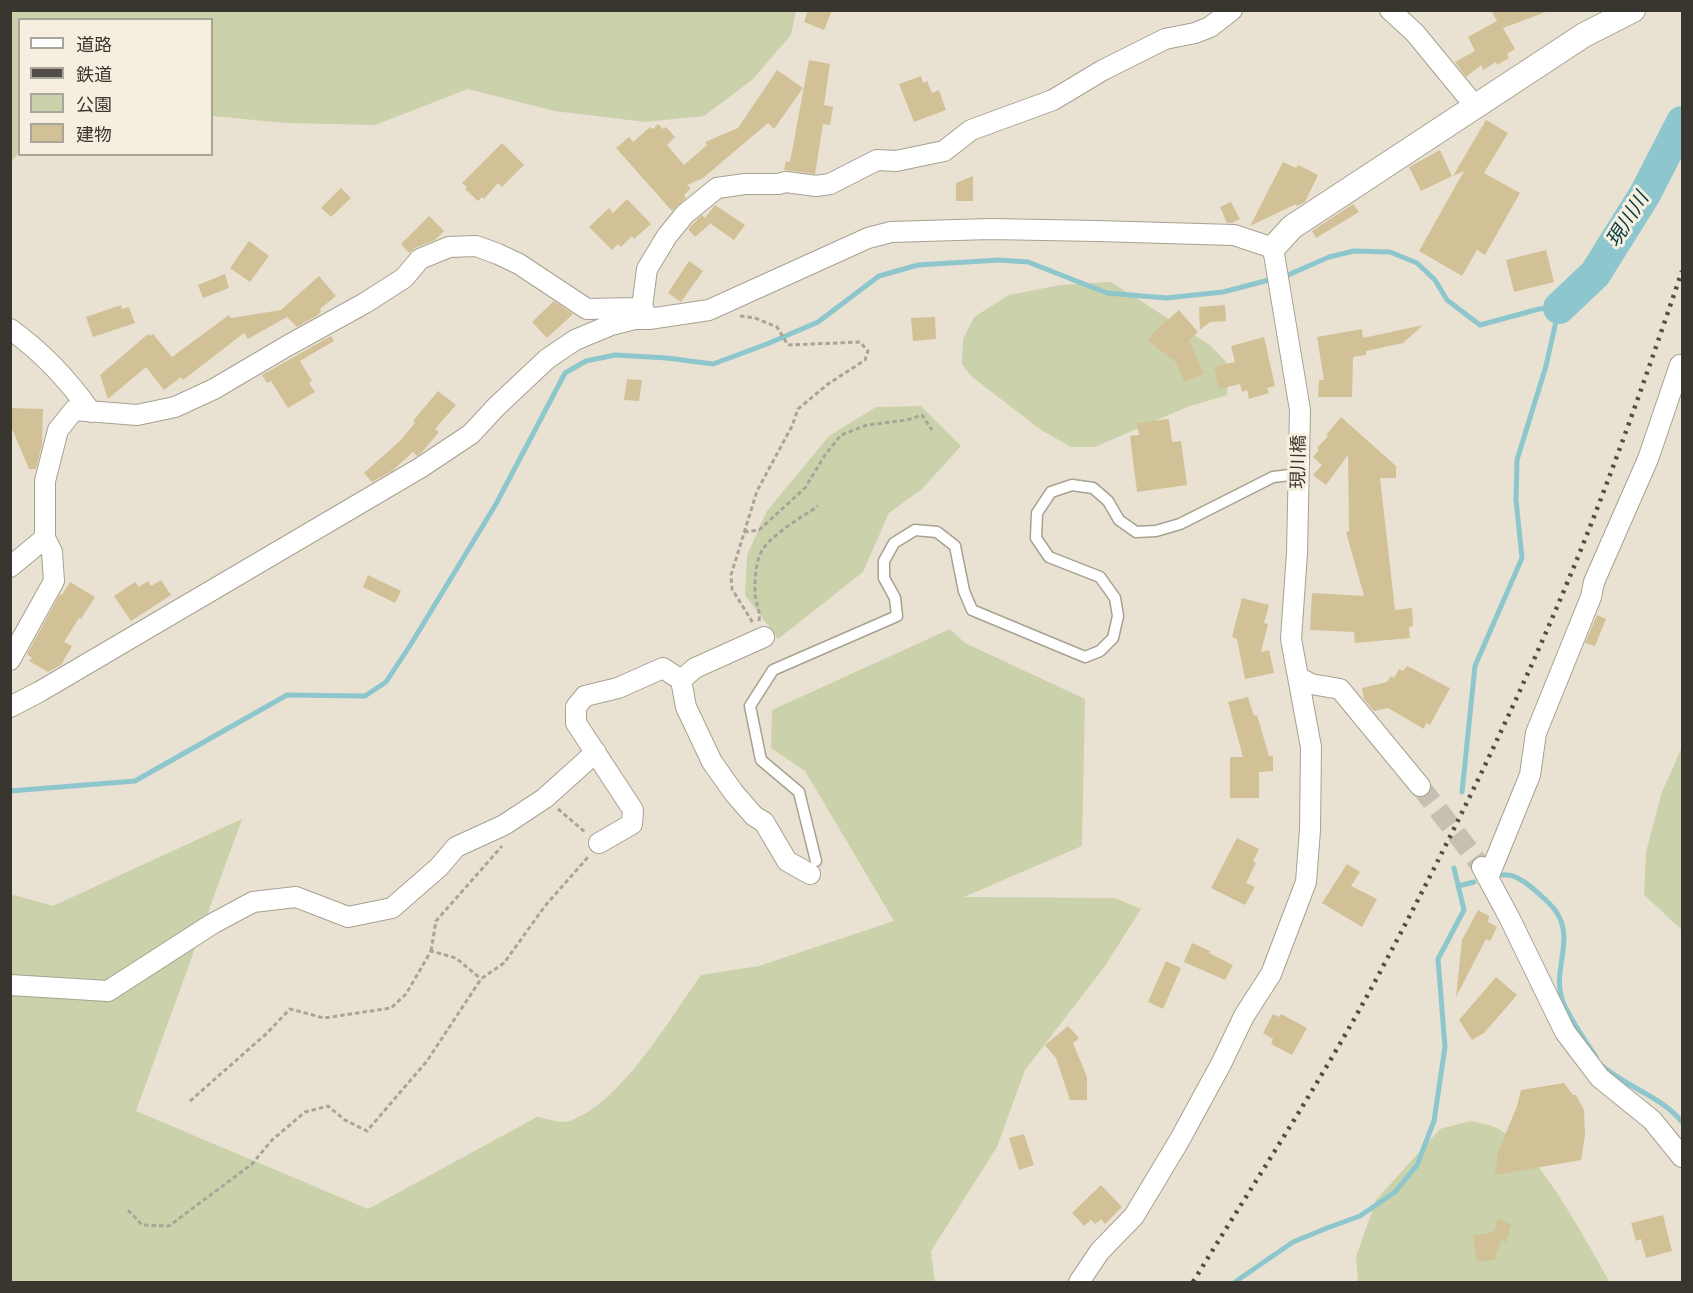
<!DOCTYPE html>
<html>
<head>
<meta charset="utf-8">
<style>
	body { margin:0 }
	#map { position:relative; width:1693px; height:1293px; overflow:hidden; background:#e9e2d2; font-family:"Noto Serif","Noto Sans JP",serif }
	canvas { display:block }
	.frame { position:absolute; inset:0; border:12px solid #393630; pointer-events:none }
	.legend { position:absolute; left:18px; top:18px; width:195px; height:138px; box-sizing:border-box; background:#f6efdf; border:2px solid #aaa599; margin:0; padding:8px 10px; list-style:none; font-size:18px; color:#393630 }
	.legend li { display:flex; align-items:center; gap:12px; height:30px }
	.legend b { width:30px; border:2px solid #aaa599 }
</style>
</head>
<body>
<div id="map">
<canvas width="1693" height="1293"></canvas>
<div class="frame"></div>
<ul class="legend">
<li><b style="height:8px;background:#fff"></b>道路</li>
<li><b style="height:8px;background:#524e47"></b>鉄道</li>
<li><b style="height:16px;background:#cbd1aa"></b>公園</li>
<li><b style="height:16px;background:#d2c196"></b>建物</li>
</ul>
</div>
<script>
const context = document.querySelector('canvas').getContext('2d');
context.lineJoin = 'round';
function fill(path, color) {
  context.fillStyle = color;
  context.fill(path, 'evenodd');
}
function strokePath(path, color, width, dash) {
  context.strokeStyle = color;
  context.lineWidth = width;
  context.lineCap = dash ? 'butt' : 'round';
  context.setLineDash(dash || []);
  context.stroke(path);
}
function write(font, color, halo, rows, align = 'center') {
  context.font = font + ' "Noto Serif","Noto Sans JP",serif';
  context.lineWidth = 6;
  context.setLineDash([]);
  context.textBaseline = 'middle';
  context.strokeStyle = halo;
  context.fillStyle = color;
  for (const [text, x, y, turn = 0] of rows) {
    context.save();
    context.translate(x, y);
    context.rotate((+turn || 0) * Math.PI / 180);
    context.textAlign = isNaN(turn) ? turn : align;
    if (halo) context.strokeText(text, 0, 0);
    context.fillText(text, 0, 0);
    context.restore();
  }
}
fill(new Path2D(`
	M 11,10 L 796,10 L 796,11 L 791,35 L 752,80 L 704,116 L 645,122 L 554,111 L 468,89 L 375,125 L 285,123 L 212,116 L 212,20 L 20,20 L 19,153 L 11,162 Z
	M 1111,282 L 1210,345 L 1230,366 L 1227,395 L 1187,407 L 1095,447 L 1071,447 L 1041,430 L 971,376 L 962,364 L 963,339 L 974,317 L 1009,295 L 1060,285 Z
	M 921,406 L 961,446 L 922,489 L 889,513 L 863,572 L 778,639 L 745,595 L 747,555 L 767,511 L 829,436 L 876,407 Z
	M 950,629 L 965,643 L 1085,699 L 1082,846 L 964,897 L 1115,898 L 1141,909 L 1105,966 L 1025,1070 L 997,1147 L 931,1251 L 935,1282 L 11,1282 L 10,894 L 53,906 L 242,819 L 136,1111 L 368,1209 L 537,1117 C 546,1118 560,1124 569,1121 C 619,1106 671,1017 701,975 L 759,966 L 894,921 L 805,771 L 771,748 L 772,710 Z
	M 1682,747 L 1682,930 L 1644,895 L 1646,852 L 1662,792 Z
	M 1470,1121 C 1478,1123 1489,1124 1497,1128 C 1540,1151 1585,1240 1610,1282 L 1358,1282 L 1356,1257 L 1376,1200 L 1440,1129 Z`), '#cbd1aa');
strokePath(new Path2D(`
	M 10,791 L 135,781 L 287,695 L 365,696 L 386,682 L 411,644 L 496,504 L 565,373 L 586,361 L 615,355 L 667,358 L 713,364 L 767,344 L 818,322 L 879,276 L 918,265 L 999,260 L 1028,262 L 1107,293 L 1166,298 L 1223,292 L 1288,275 L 1329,257 L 1354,251 L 1390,252 L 1417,263 L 1435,280 L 1447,300 L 1480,325 L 1539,309 L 1559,308 L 1546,366 L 1517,460 L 1516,500 L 1522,558 L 1475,666 L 1462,792
	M 1502,875 C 1512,873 1524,881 1531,887 C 1540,895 1551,903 1557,913 C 1575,941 1551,971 1563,1002 C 1571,1021 1585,1040 1596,1057
	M 1458,886 L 1474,882
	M 1601,1065 C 1626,1087 1661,1096 1682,1122
	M 1235,1282 L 1293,1242 L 1327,1228 L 1360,1216 L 1395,1192 L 1417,1165 L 1434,1121 L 1445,1047 L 1438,959 L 1464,910 L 1454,868`), '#8dc7cd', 5);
strokePath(new Path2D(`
	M 1559,308 L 1595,274 L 1645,194 L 1682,122`), '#8dc7cd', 32);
fill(new Path2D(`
	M 808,10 L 832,10 L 824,30 L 804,22 Z
	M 1491,10 L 1546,12 L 1503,28 L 1515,49 L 1507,54 L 1509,58 L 1497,65 L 1496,62 L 1483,70 L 1481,65 L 1466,77 L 1455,62 L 1475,51 L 1468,37 L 1497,21 Z
	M 809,60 L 830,64 L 824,105 L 833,107 L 830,125 L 823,124 L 815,174 L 784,170 L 786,161 L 790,162 Z
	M 777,70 L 803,88 L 774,129 L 768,123 L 703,178 L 687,185 L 691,188 L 684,195 L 686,198 L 672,211 L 616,148 L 629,137 L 633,142 L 650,127 L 653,129 L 658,124 L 663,129 L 666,127 L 675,137 L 667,145 L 684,165 L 707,145 L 705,142 L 738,128 Z
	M 921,76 L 923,83 L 927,81 L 932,93 L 939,90 L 946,110 L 914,122 L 899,84 Z
	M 1486,120 L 1508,133 L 1484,173 L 1520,193 L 1485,255 L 1477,250 L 1462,276 L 1419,251 L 1464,171 L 1453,176 Z
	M 502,143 L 524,165 L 502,187 L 498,183 L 484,199 L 482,197 L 478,201 L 465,189 L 467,187 L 462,183 Z
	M 1440,150 L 1452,176 L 1421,191 L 1409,167 Z
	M 1283,162 L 1296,168 L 1298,165 L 1318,175 L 1305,202 L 1297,206 L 1296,204 L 1250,226 Z
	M 973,176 L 973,201 L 956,201 L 956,183 Z
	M 341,188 L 351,198 L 331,217 L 321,208 Z
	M 627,199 L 651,224 L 634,239 L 632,236 L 621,247 L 618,244 L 612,250 L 589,227 L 609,208 L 613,213 Z
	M 1231,202 L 1240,219 L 1232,223 L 1227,223 L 1220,207 Z
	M 1353,204 L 1359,212 L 1316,238 L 1312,231 Z
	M 715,205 L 745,225 L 734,240 L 708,222 L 710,224 L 695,237 L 688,229 L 702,215 L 705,218 Z
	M 429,216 L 444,231 L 435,240 L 415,248 L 409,253 L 401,244 Z
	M 249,241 L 269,256 L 250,282 L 230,268 Z
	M 1546,250 L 1554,282 L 1514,292 L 1506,260 Z
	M 689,261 L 703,271 L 681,302 L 668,293 Z
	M 225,274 L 229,288 L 203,298 L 198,285 Z
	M 319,276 L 336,296 L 320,309 L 321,311 L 318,315 L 297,327 L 287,317 L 248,339 L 244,333 L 183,380 L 181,377 L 164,390 L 146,367 L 108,399 L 100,375 L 148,334 L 150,336 L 153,334 L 172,357 L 229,315 L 231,318 L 281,310 Z
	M 554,301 L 573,314 L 547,338 L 532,322 Z
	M 121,305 L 122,309 L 129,307 L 135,323 L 93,337 L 86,317 Z
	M 1225,305 L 1226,321 L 1210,322 L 1200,330 L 1199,307 Z
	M 1179,310 L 1198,332 L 1189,340 L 1204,374 L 1185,382 L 1175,361 L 1148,341 L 1155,331 Z
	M 935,317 L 936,339 L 913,341 L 911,318 Z
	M 1423,325 L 1403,343 L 1366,351 L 1366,355 L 1353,357 L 1352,397 L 1318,397 L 1319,380 L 1324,380 L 1317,337 L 1362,329 L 1363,338 Z
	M 331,336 L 334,341 L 300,361 L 312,381 L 309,383 L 315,392 L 288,408 L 271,381 L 267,383 L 262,375 Z
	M 1264,337 L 1275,386 L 1267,388 L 1269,393 L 1249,399 L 1247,390 L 1242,392 L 1240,384 L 1219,389 L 1214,367 L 1235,362 L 1231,346 Z
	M 627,379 L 642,380 L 639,401 L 624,400 Z
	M 438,391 L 456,405 L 435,429 L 439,432 L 422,452 L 417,456 L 413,452 L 392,471 L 372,482 L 364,473 L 400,441 L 415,423 L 413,421 Z
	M 10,408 L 43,409 L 42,445 L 36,469 L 29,469 L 10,424 Z
	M 1341,417 L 1396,466 L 1396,478 L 1380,478 L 1395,610 L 1412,608 L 1413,626 L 1409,627 L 1410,638 L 1355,643 L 1354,632 L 1310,630 L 1312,593 L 1364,596 L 1346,532 L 1349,531 L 1348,455 L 1326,485 L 1313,475 L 1322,465 L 1313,457 L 1319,450 L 1317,448 L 1328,436 L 1326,435 Z
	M 1169,419 L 1172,442 L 1181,441 L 1187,485 L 1137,492 L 1130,436 L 1139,435 L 1137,423 Z
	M 368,575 L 401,591 L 395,603 L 363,587 Z
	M 161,580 L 171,595 L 131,621 L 114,596 L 135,582 L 139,587 L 148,581 L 151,586 Z
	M 70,582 L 95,597 L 81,619 L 79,618 L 64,642 L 72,646 L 61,665 L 48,672 L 29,661 L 32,658 L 27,654 L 60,594 L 62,595 Z
	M 1242,598 L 1269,605 L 1264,623 L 1268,624 L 1261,652 L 1269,650 L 1274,673 L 1245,679 L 1237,639 L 1232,637 Z
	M 1597,615 L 1606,619 L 1595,646 L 1585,643 Z
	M 1407,666 L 1450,688 L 1430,725 L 1426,723 L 1424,729 L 1388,708 L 1374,711 L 1364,699 L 1362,688 L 1387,682 L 1391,676 L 1394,678 L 1399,669 L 1403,671 Z
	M 1248,697 L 1254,716 L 1257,715 L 1269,756 L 1273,756 L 1273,771 L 1259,772 L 1259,798 L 1230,798 L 1230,757 L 1243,757 L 1228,702 Z
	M 1237,838 L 1259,849 L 1253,861 L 1256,863 L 1246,883 L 1255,887 L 1245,905 L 1211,888 Z
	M 1347,864 L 1360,872 L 1351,886 L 1377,899 L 1362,927 L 1322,903 Z
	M 1478,910 L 1489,916 L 1488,922 L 1497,927 L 1490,941 L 1486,939 L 1456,997 L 1462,940 Z
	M 1192,943 L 1210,951 L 1209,953 L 1233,965 L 1225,980 L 1184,962 Z
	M 1166,961 L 1181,968 L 1163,1009 L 1148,1002 Z
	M 1496,977 L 1517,995 L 1484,1033 L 1472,1040 L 1459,1020 Z
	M 1273,1014 L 1279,1017 L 1281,1014 L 1307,1028 L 1292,1055 L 1271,1044 L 1273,1039 L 1263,1033 Z
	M 1068,1026 L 1079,1038 L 1073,1043 L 1087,1077 L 1087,1100 L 1070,1100 L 1056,1058 L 1045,1045 Z
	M 1564,1083 L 1573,1095 L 1576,1095 L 1584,1110 L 1585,1135 L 1581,1160 L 1495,1175 L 1498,1157 L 1496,1157 L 1517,1106 L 1521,1090 Z
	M 1024,1134 L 1034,1165 L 1019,1170 L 1009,1138 Z
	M 1101,1185 L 1122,1207 L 1105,1224 L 1101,1219 L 1095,1224 L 1091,1220 L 1084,1226 L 1072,1213 Z
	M 1663,1215 L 1672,1251 L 1646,1258 L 1641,1239 L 1636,1241 L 1631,1223 Z
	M 1498,1219 L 1511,1224 L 1506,1242 L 1501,1240 L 1495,1259 L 1477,1262 L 1473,1236 L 1494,1232 Z`), '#d2c196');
strokePath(new Path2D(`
	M 1420,786 L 1481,866`), '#c6c0b2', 20, [20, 10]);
const service = new Path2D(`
	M 816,861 L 799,792 L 761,760 L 750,706 L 773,670 L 897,616 L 895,598 L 884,578 L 884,561 L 894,543 L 915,530 L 937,532 L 955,546 L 964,591 L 972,610 L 1085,657 L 1100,651 L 1113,638 L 1118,616 L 1115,598 L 1100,577 L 1049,557 L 1036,538 L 1037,513 L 1051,492 L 1072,485 L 1093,488 L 1108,501 L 1119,520 L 1136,532 L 1156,531 L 1180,524 L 1273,477 L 1299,474`);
const minor = new Path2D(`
	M 1390,10 L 1415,33 L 1475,106
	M 649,319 L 642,307 L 647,269 L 667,236 L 685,214 L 717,188 L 745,184 L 778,184 L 786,182 L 816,186 L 830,184 L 877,160 L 896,161 L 944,151 L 971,130 L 1053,100 L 1103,70 L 1165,39 L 1195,33 L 1210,27 L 1232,10
	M 10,329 C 41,351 69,381 91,412
	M 10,567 L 45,538
	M 10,660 L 54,581 L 52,552 L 45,538 L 45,481 L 58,430 L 74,410 L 137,415 L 175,407 L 214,389 L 287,346 L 365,303 L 404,278 L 420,259 L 449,247 L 476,246 L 498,254 L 519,264 L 587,309 L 635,308 L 635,319
	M 1298,677 L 1311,684 L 1340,689 L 1420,786
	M 681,680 L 695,668 L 764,637
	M 10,707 L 39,692 L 420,468 L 471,434 L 496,407 L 547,359 L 575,340 L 611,325 L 635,319 L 649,319 L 709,310 L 868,238 L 891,232 L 990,229 L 1097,231 L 1234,235 L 1273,248 L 1300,410 L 1297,553 L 1291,639 L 1311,747 L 1310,830 L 1306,882 L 1271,974 L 1244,1016 L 1221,1064 L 1179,1141 L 1134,1216 L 1100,1251 L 1079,1282
	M 599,843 L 632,824 L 633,810 L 576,723 L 576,707 L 585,696 L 618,688 L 663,668 L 681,680 L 686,707 L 712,762 L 734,793 L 754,816 L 764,822 L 787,861 L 810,874
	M 1482,867 L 1509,917 L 1565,1032 L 1600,1078 L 1652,1120 L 1682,1157
	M 1488,878 L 1530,775 L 1536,733 L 1591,597 L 1594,582 L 1648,459 L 1680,365 L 1682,366
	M 10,985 L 108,991 L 212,924 L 253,902 L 296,897 L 348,917 L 392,908 L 439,867 L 456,847 L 504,825 L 545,798 L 596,752`);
const tertiary = new Path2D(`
	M 1273,248 L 1292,227 L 1584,35 L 1633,10`);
strokePath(service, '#a7a191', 13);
strokePath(minor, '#a7a191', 22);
strokePath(tertiary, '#a7a191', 26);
strokePath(new Path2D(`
	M 740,316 L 755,318 L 777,327 L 788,345 L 860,342 L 868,351 L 865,360 L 828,384 L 798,409 L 792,426 L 757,491 L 731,575 L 732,589 L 753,623
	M 744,532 L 759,530 L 805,488 L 825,455 L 841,435 L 867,425 L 907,420 L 922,415 L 932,430
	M 759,621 C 761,610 754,600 755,589 C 755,577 756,559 763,549 C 775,532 802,517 818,506
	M 558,809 L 585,832
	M 431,951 L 436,921 L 502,846
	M 190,1101 L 266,1034 L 290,1009 L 324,1018 L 391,1008 L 406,994 L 431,951 L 456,958 L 481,979
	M 128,1210 L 142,1225 L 169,1226 L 252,1164 L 272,1140 L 305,1112 L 328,1106 L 345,1120 L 367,1131 L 427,1061 L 481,979 L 504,963 L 545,906 L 588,857`), '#aaa498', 3, [4.5, 3]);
strokePath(service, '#fff', 10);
strokePath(minor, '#fff', 20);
strokePath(tertiary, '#fff', 24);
strokePath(new Path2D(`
	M 1193,1282 C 1253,1184 1317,1088 1372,987 C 1445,851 1514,711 1573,569 C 1613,472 1648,371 1682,271`), '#524e47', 4.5, [3, 6]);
write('18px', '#393630', '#f6efdf', [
	["現川橋",1299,462,-89]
]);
write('italic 20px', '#033d42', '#f6efdf', [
	["現川川",1628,220,-58]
]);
</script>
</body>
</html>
